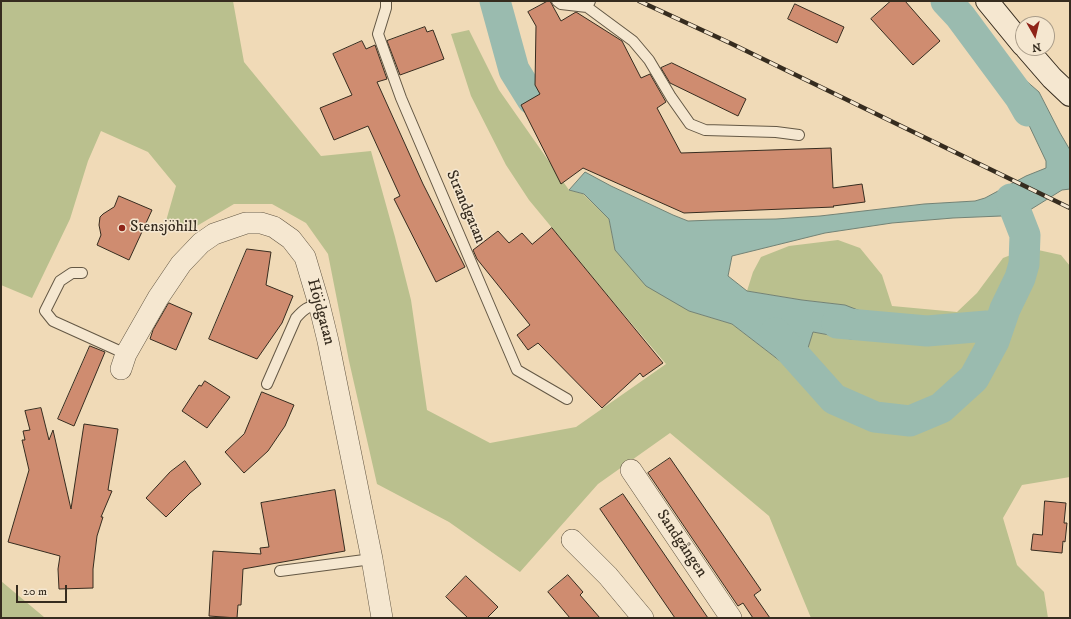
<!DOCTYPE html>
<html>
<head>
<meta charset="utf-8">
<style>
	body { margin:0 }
	#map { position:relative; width:1071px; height:619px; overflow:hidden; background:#f0dab7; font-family:"IM FELL DW Pica",serif }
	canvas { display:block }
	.frame { position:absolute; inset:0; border:2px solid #362c1f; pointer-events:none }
	.north { position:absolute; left:1015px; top:16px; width:40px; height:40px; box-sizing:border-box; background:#f5e7d0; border:1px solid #a99c89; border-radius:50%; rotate:172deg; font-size:11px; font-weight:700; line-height:16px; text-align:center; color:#362c1f }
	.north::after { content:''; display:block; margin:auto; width:14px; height:18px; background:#8f2418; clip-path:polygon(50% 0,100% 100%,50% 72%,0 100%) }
	.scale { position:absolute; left:16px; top:585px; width:51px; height:18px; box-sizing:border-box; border:2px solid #362c1f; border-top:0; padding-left:5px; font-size:12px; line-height:14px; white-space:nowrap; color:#362c1f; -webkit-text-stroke:3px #f5e7d0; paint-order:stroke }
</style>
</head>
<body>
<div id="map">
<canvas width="1071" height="619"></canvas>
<div class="frame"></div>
<div class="north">N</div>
<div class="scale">20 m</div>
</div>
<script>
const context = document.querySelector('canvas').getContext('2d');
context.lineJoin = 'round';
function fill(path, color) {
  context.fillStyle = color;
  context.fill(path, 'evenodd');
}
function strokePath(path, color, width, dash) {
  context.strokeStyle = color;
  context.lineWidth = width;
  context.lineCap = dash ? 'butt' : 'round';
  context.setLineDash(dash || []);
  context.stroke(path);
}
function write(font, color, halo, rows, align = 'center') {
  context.font = font + ' "IM FELL DW Pica",serif';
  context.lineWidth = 3;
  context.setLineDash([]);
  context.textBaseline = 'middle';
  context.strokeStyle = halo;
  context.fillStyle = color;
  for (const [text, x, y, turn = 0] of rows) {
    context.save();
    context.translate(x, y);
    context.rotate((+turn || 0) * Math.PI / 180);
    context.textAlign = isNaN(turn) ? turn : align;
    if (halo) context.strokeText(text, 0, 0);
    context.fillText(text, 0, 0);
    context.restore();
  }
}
fill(new Path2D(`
	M 1,1 L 233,1 L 244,62 L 321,156 L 371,151 L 395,237 L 411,300 L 427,410 L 490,443 L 576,427 L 666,364 L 615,304 L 529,200 L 506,165 L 471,96 L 451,34 L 469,30 L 499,90 L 569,190 L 583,194 L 609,219 L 615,250 L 689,311 L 732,324 L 784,364 L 802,367 L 813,332 L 851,339 L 845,305 L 802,300 L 747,291 L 753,272 L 761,257 L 789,246 L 838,240 L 860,248 L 882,275 L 892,306 L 957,312 L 977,293 L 1003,258 L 1029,248 L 1061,255 L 1070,266 L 1070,477 L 1022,485 L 1003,518 L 1017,565 L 1044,592 L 1048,618 L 811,618 L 769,516 L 670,433 L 598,484 L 520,572 L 449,522 L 377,484 L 349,361 L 328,254 L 306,223 L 272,204 L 234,204 L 190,230 L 166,221 L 176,186 L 148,152 L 101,131 L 88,161 L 70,219 L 32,298 L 1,285 Z
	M 1,581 L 44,617 L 47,618 L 1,618 Z`), '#bac08e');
const water = new Path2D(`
	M 1008,65 L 1039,92 L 1060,133 L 1070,150 L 1070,189 L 1062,190 L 1025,213 L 1001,216 L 953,218 L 892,223 L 825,233 L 732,256 L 728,276 L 747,291 L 802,300 L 845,305 L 881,319 L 877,335 L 851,339 L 813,332 L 802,367 L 784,364 L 732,324 L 689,311 L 646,286 L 615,250 L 609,219 L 584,194 L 569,190 L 585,172 L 611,186 L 656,207 L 673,215 L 688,221 L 715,220 L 776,219 L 820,216 L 924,204 L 975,201 L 985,198 L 1026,176 L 1046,168 L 1046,161 L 1027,121 L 1001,87 Z`);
fill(water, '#9abbaf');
strokePath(water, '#728275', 1);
strokePath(new Path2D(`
	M 495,1 L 514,70 L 532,99
	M 946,1 L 960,16 L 1020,97 L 1028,111
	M 837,323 L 927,331 L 999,325
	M 775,333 L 834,399 L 875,417 L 910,421 L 941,408 L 974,378 L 994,341 L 1005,309 L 1020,278 L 1024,264 L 1025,235 L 1011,199`), '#9abbaf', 31);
const building = new Path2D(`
	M 548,1 L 550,1 L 561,21 L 576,12 L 622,41 L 641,78 L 650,74 L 666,102 L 657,108 L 681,153 L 831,148 L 833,188 L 862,184 L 865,202 L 833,206 L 834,207 L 684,213 L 583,168 L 561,184 L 521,105 L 540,94 L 535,85 L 536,26 L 528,12 Z
	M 891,1 L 905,1 L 940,41 L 913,65 L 871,19 Z
	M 795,4 L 844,27 L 837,43 L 788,19 Z
	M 425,27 L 427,32 L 433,30 L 444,59 L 400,75 L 387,41 Z
	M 362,41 L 366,49 L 375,45 L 387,79 L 377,82 L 423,184 L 465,267 L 436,282 L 394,199 L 400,196 L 368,126 L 334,140 L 320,108 L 352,95 L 333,54 Z
	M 672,63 L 746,99 L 738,116 L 670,83 L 661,68 Z
	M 119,196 L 152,210 L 129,260 L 97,245 L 101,235 L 99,225 L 100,217 L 103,214 L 114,207 Z
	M 552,228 L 663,363 L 643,377 L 640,373 L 602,408 L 538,343 L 528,350 L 517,335 L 530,325 L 477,259 L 473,250 L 498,231 L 509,243 L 522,233 L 532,244 Z
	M 247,249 L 271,252 L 266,285 L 293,296 L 282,323 L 257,359 L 209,339 Z
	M 169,303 L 192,313 L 176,350 L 150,339 L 153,330 Z
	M 90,346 L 105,352 L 74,426 L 58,419 Z
	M 205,381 L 230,397 L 207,428 L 182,411 L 199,385 L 201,386 Z
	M 262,392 L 294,405 L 285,426 L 268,451 L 244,473 L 225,452 L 244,434 Z
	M 41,408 L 49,440 L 53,430 L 71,509 L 84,424 L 118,429 L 108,490 L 112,491 L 101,517 L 103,517 L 97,536 L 93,569 L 93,588 L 59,589 L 58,569 L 60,556 L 8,542 L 29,470 L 22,440 L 25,440 L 23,431 L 30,430 L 25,411 Z
	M 670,458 L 761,590 L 754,595 L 770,618 L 753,618 L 743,603 L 738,606 L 648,473 Z
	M 185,461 L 201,484 L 190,493 L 166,517 L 146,498 L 170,472 Z
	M 335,490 L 345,551 L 243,569 L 241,605 L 238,605 L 237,618 L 209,616 L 213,551 L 261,554 L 260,548 L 269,547 L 261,503 Z
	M 623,494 L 708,618 L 675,618 L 600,509 Z
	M 1045,501 L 1066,503 L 1064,523 L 1067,523 L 1065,542 L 1063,541 L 1062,553 L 1031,550 L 1033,534 L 1042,535 Z
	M 568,575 L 583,592 L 580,595 L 600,618 L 570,618 L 548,592 Z
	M 466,576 L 498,607 L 487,618 L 468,618 L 446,597 Z`);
fill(building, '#cf8c70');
strokePath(building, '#362c1f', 1);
const lane = new Path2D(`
	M 386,1 L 386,8 L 378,34 L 401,98 L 517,370 L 567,399
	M 557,1 L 561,4 L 587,7 L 590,1
	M 587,7 L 633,41 L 649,60 L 671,97 L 690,124 L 705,130 L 776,132 L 799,135
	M 82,273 L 72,273 L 60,281 L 45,311 L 53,321 L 126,354
	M 267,384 L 296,318 C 304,309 307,307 319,304
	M 280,571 L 372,559`);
const street = new Path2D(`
	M 121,369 L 126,354 L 158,298 L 181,264 L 201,243 L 214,234 L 246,223 L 261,223 L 274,227 L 291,239 L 305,257 L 319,304 L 328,341 L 372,559 L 382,618
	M 631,470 L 731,618
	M 572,540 L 608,576 L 643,618`);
const secondary = new Path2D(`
	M 987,1 L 1023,45
	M 1026,48 L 1052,78 L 1070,95`);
strokePath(lane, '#645845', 12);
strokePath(street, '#645845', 22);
strokePath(secondary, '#362c1f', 24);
strokePath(lane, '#f5e7d0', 10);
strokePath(street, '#f5e7d0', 21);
strokePath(secondary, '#f5e7d0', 22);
const rail = new Path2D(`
	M 639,1 L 730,43 L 1070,208`);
strokePath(rail, '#362c1f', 4.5);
strokePath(rail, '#f5e7d0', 3, [9]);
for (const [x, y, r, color] of [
	[122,228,4,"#8f2418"]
]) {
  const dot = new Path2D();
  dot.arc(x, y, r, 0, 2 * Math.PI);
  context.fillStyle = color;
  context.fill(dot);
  strokePath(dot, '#f5e7d0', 1.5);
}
write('16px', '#362c1f', '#f5e7d0', [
	["Strandgatan",465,207,67],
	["Höjdgatan",320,312,75],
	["Sandgången",681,544,56]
]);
write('16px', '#362c1f', '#f5e7d0', [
	["Stensjöhill",130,228]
], 'left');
</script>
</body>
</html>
